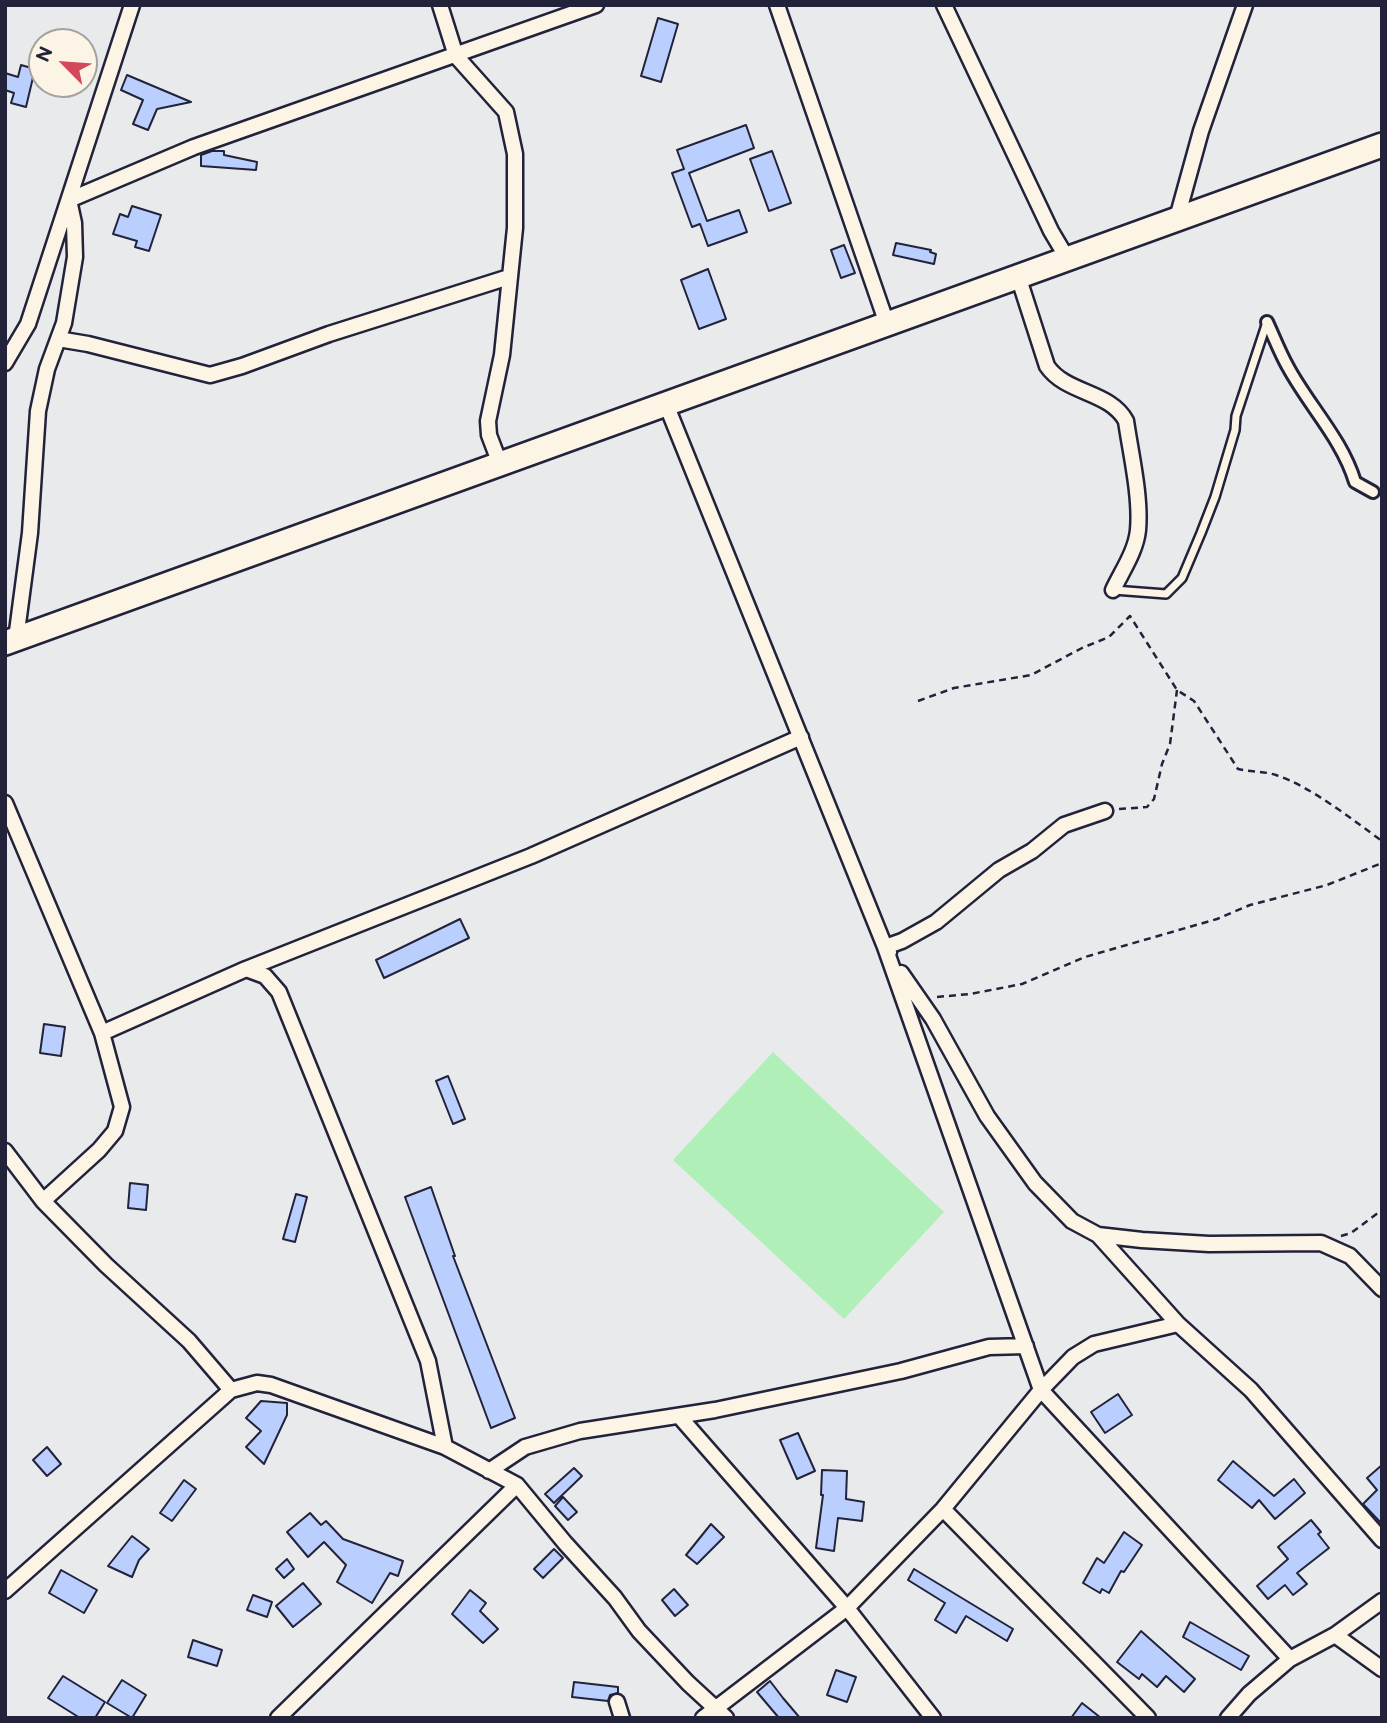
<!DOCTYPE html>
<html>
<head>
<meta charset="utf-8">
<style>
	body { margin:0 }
	#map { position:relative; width:1387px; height:1723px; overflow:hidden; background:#e8eaec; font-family:"Balsamiq Sans",sans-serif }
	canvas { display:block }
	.frame { position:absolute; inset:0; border:7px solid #22223b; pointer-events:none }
	.north { position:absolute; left:28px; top:28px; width:70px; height:70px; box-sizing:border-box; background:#fcf5e5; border:2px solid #a5a1a1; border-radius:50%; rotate:295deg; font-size:19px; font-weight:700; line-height:28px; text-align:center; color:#22223b }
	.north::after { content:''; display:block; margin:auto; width:24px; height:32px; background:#d1495b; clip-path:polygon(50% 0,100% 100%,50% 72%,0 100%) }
</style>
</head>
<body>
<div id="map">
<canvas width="1387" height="1723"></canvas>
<div class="frame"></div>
<div class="north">N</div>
</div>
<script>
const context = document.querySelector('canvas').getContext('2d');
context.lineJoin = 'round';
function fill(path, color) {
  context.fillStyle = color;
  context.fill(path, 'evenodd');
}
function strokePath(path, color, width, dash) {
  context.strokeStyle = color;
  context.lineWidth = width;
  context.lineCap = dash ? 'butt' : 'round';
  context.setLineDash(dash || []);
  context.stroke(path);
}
fill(new Path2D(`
	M 773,1052 L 944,1212 L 844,1319 L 673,1160 Z`), '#b0f0b8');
const building = new Path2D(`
	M 658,18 L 678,24 L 661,82 L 641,76 Z
	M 21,65 L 35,69 L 26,107 L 11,103 L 14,93 L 5,90 L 5,73 L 18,77 Z
	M 127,75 L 191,102 L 157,109 L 148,130 L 133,124 L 143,100 L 121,90 Z
	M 746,125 L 754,148 L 689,173 L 707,221 L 739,210 L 747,232 L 708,246 L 700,224 L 692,227 L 672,173 L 684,169 L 677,150 Z
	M 212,151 L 224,151 L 224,155 L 257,162 L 256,170 L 201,166 L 201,155 Z
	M 772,151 L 791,203 L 769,211 L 750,159 Z
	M 132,206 L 161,215 L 149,251 L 135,247 L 137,241 L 113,234 L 120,214 L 128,217 Z
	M 896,243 L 931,250 L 930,252 L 936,254 L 934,264 L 893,255 Z
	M 844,245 L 855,273 L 841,278 L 831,250 Z
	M 708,269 L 726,319 L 699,329 L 681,280 Z
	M 460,919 L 469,938 L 384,978 L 376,960 Z
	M 44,1024 L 65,1027 L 61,1056 L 40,1053 Z
	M 448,1076 L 465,1119 L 453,1124 L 436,1081 Z
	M 130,1183 L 148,1185 L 146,1210 L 128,1208 Z
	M 431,1187 L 455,1256 L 453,1256 L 515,1418 L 491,1428 L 405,1197 Z
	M 296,1194 L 307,1197 L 295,1242 L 283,1239 Z
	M 1118,1394 L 1132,1415 L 1105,1433 L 1091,1412 Z
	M 261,1401 L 287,1403 L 287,1415 L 264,1464 L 246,1447 L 261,1431 L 246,1418 Z
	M 798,1433 L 815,1471 L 797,1479 L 780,1440 Z
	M 47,1447 L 61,1464 L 47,1476 L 33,1460 Z
	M 1233,1461 L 1274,1496 L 1294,1479 L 1305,1493 L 1275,1519 L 1259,1500 L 1252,1508 L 1218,1480 Z
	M 1382,1465 L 1382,1524 L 1363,1504 L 1377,1490 L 1367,1478 Z
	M 574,1468 L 582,1476 L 554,1503 L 545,1494 Z
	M 822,1470 L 847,1471 L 846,1499 L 864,1502 L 862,1521 L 838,1518 L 834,1551 L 816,1548 L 823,1495 L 821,1495 Z
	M 184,1480 L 196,1489 L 172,1521 L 160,1513 Z
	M 563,1497 L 577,1512 L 568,1520 L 555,1506 Z
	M 310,1513 L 321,1525 L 326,1521 L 343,1539 L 403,1561 L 398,1576 L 390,1573 L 372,1603 L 337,1582 L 346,1565 L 324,1542 L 308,1557 L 287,1532 Z
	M 1311,1520 L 1321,1532 L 1318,1534 L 1329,1548 L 1297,1573 L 1307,1584 L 1293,1595 L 1285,1585 L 1268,1599 L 1257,1586 L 1288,1559 L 1278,1547 Z
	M 711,1524 L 724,1537 L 697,1564 L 686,1555 Z
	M 1124,1532 L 1142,1545 L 1124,1572 L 1121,1571 L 1109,1593 L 1102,1589 L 1100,1593 L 1083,1583 L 1097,1558 L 1104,1563 Z
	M 132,1536 L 149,1549 L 139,1560 L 132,1577 L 108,1566 Z
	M 554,1549 L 563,1558 L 543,1578 L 534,1569 Z
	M 287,1559 L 294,1569 L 284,1578 L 276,1569 Z
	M 914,1569 L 1013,1629 L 1007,1641 L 966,1616 L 956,1633 L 935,1620 L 945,1603 L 908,1580 Z
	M 61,1570 L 97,1590 L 84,1613 L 49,1593 Z
	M 303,1583 L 321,1604 L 293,1627 L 276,1606 Z
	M 674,1589 L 688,1605 L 675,1616 L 662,1600 Z
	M 470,1590 L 486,1603 L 480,1611 L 498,1629 L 483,1643 L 452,1614 Z
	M 253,1595 L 272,1602 L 267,1617 L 247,1610 Z
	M 1190,1622 L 1249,1656 L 1241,1670 L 1183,1637 Z
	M 1141,1631 L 1195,1679 L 1184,1692 L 1166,1676 L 1157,1687 L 1142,1674 L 1139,1679 L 1117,1662 Z
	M 193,1640 L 222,1650 L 217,1666 L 188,1657 Z
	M 836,1670 L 856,1677 L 847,1702 L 827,1695 Z
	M 63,1676 L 105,1702 L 95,1718 L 80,1718 L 48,1698 Z
	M 122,1680 L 146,1695 L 132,1718 L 107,1703 Z
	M 770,1681 L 783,1698 L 800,1718 L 779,1718 L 757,1692 Z
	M 574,1682 L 618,1687 L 618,1693 L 610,1695 L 608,1701 L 572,1697 Z
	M 1082,1703 L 1101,1718 L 1071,1718 Z`);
fill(building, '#bacffe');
strokePath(building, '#22223b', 2);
const service = new Path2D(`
	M 1114,590 L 1166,594 L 1182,578 L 1201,533 L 1215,497 L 1235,430 L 1236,416 L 1267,322`);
const pedestrian = new Path2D(`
	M 1267,322 C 1274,337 1280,353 1288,367 C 1309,406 1342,439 1355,482 L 1373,492`);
const minor = new Path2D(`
	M 440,5 L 456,56 L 506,112 L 515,154 L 515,228 L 502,355 L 488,421 L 489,435 L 500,464
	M 777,5 L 887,324
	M 944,5 L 1051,231 L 1067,258
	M 1177,218 L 1201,131 L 1245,5
	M 1018,276 L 1047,366 C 1066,394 1110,391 1126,421 C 1131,455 1141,497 1138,530 C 1136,551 1122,571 1113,590
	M 58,339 L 88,344 L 210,375 L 242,366 L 329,334 L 509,277
	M 5,363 L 28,324 L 132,5
	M 666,404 L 885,947 L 1041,1390 L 1290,1659
	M 16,639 L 30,533 L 38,411 L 47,369 L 64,323 L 75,257 L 74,223 L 69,200 L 194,147 L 596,5
	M 5,803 L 102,1033
	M 889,952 L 885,947 L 902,941 L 936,922 L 999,870 L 1032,851 L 1064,825 L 1105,811
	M 246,969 L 531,856 L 801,737
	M 901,973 L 933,1019 L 987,1116 L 1035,1183 L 1072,1221 L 1098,1235 L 1142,1240 L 1209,1244 L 1321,1243 L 1350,1256 L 1382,1289
	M 5,1151 L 43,1201 L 106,1265 L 189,1341 L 231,1390
	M 43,1201 L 99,1150 L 115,1131 L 122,1107 L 102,1033 L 246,969 L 265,976 L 279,992 L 428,1361 L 445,1447
	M 1098,1235 L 1178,1324 L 1251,1390 L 1382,1540
	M 679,1416 L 847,1608 L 933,1718
	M 489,1471 L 525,1447 L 580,1431 L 715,1410 L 901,1371 L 989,1347 L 1026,1346
	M 943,1509 L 1148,1718
	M 5,1591 L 231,1390 L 257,1383 L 271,1385 L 445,1447 L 517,1485 L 565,1543 L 615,1598 L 639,1631 L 688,1683 L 726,1718
	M 1335,1635 L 1382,1669
	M 617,1702 L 622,1718
	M 278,1718 L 517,1485
	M 703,1718 L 847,1608 L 943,1509 L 1041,1390 L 1073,1357 L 1094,1344 L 1178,1324
	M 1228,1718 L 1249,1694 L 1290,1659 L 1335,1635 L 1382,1601`);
const primary = new Path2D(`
	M 5,643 L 1382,145`);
strokePath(service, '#22223b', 12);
strokePath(pedestrian, '#22223b', 16);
strokePath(minor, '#22223b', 19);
strokePath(primary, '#22223b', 28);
strokePath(new Path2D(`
	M 918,701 L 954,688 L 1031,675 L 1082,648 L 1109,637 L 1130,616 L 1177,690 L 1194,701 L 1238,769 C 1251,772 1263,771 1276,775 C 1310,786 1353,820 1382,841
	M 1119,809 L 1147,807 L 1154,799 L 1162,764 L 1170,744 L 1177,690
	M 937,997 L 970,994 L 1022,984 L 1085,957 L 1217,919 L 1250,905 L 1327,885 L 1382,863
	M 1341,1236 L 1351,1233 L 1382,1210`), '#22223b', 2.5, [7, 5]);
strokePath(service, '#fcf5e5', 7);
strokePath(pedestrian, '#fcf5e5', 10);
strokePath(minor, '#fcf5e5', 14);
strokePath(primary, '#fcf5e5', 23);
</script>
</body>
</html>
